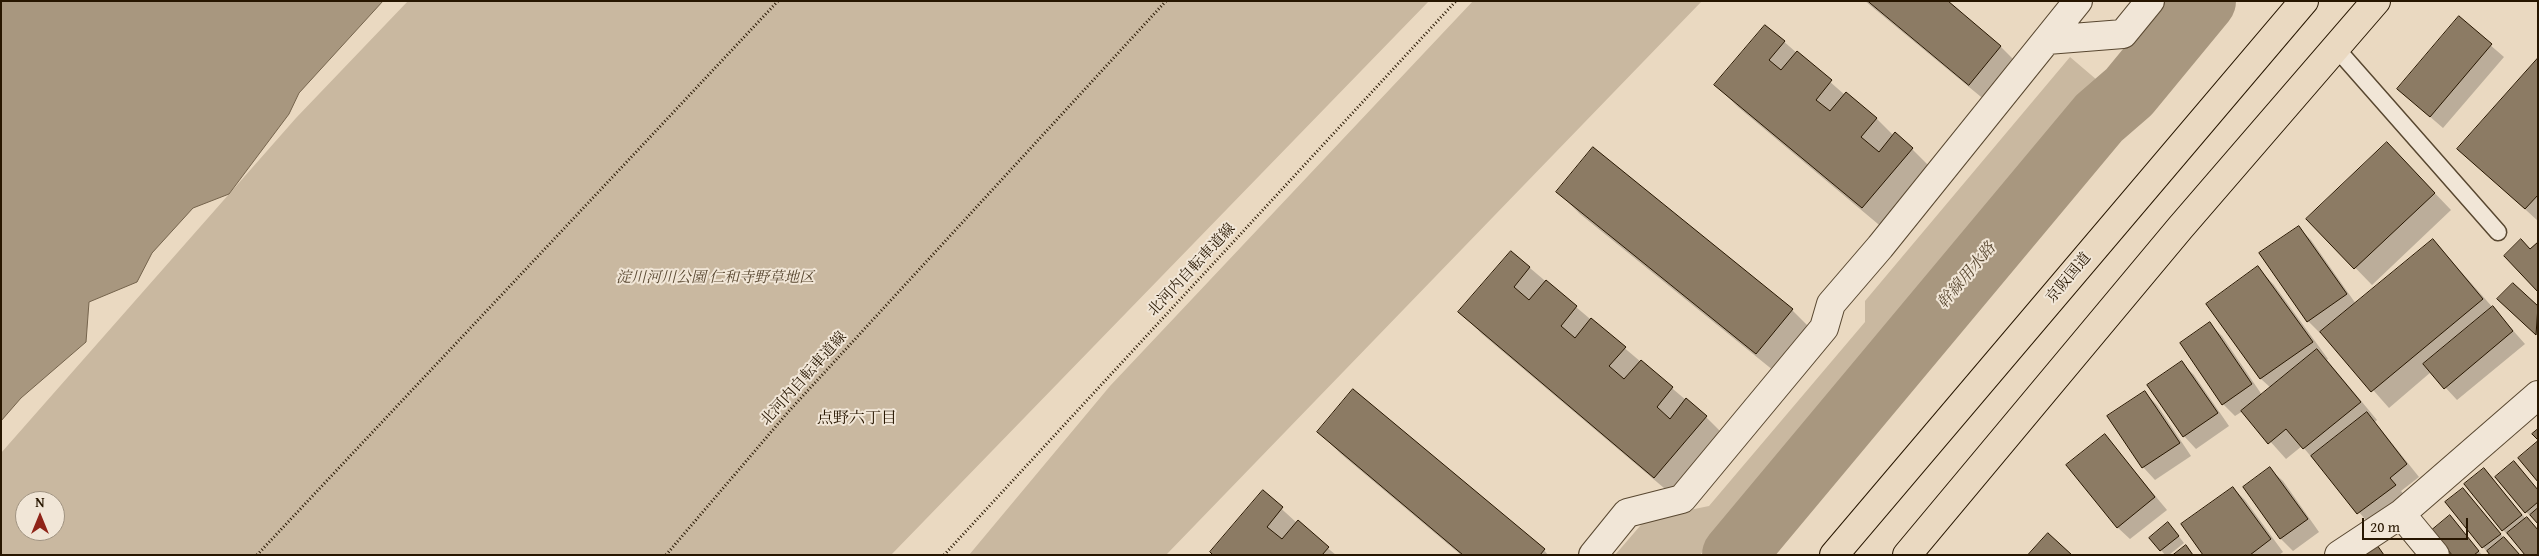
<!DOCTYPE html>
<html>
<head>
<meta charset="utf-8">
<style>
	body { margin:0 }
	#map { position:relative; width:2539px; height:556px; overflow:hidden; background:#ead9c1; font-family:"Gentium Book Plus",serif }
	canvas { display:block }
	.frame { position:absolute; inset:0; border:2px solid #271600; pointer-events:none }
	.north { position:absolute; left:15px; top:491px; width:50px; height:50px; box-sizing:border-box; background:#f1e6d7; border:1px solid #a09381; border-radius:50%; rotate:0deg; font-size:14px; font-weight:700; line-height:20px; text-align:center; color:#271600 }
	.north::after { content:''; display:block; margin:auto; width:18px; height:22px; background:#8f2418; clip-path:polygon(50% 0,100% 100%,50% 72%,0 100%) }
	.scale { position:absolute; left:2362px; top:518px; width:106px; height:22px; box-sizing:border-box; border:2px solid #271600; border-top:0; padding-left:6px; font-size:15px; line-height:18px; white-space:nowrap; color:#271600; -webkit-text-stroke:4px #f1e6d7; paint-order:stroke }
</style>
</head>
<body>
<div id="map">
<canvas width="2539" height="556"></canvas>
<div class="frame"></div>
<div class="north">N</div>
<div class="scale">20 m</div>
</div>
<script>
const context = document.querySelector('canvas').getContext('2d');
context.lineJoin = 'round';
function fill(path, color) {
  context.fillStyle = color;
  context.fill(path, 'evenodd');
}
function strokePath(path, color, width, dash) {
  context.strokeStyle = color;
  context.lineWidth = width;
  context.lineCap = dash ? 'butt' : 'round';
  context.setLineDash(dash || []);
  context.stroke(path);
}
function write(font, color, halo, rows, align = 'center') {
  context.font = font + ' "Gentium Book Plus","Noto Serif JP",serif';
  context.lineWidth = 4;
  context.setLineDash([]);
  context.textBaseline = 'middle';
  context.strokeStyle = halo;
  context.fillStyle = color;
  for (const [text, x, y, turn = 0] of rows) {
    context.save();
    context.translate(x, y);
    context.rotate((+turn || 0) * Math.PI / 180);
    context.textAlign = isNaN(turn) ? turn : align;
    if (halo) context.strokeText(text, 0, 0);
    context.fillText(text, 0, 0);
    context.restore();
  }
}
fill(new Path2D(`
	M 408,1 L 1429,1 L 891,555 L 1,555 L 1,453 L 296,118 ZM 25,501 L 55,501 L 55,531 L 25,531 Z
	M 1473,1 L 1702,1 L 1166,555 L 969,555 L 1110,386 Z
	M 2070,57 L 2097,80 L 1700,555 L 1615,555 L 1646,519 L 1709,506 L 1865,322 L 1865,301 Z`), '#c9b8a0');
const water = new Path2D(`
	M 1,1 L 383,1 L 299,93 L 289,114 L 229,194 L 193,208 L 152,253 L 137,282 L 89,302 L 86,342 L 21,398 L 1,421 Z`);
fill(water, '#a8977f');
strokePath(water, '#74634c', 1);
fill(new Path2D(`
	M 1865,1 L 1946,1 L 2001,47 L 2023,69 L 1992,106 Z
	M 2459,18 L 2504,57 L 2443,128 L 2398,89 Z
	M 1766,26 L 1845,95 L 1876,118 L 1894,136 L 1912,149 L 1934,171 L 1884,229 L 1738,107 L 1716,85 Z
	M 2538,60 L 2538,221 L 2459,149 Z
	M 2404,161 L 2451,210 L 2372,285 L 2308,219 Z
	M 1558,192 L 1792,310 L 1814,332 L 1779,375 L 1580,214 Z
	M 2298,227 L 2311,240 L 2356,304 L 2433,240 L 2525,344 L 2457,400 L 2431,372 L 2389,408 L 2322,332 L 2320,333 L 2308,321 Z
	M 1511,252 L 1706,417 L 1728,439 L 1677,499 L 1482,334 L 1460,312 Z
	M 2258,268 L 2274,285 L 2328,359 L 2327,360 L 2377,420 L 2375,422 L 2419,477 L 2401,491 L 2407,498 L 2371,526 L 2302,446 L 2286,459 L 2243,411 L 2235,416 L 2223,404 L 2210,324 L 2222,336 L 2262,395 L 2271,388 L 2261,379 L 2208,304 Z
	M 2505,306 L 2538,308 L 2538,336 Z
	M 2182,363 L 2194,375 L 2229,426 L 2196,449 L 2184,436 Z
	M 2145,393 L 2157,405 L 2191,456 L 2155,480 L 2143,467 Z
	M 1319,432 L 1544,550 L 1548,555 L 1461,555 L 1341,454 Z
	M 2105,436 L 2167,510 L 2130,539 L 2117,527 Z
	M 2270,469 L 2283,481 L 2319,532 L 2293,551 L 2281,539 L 2244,487 Z
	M 2484,469 L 2526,519 L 2515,542 L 2503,530 Z
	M 2233,488 L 2245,500 L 2283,552 L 2279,555 L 2205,555 Z
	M 2463,489 L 2504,538 L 2519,555 L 2489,554 L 2483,547 L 2447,503 Z
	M 2538,490 L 2538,522 L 2526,512 Z
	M 1263,492 L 1297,523 L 1336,555 L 1214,555 Z
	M 2450,516 L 2456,523 L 2482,555 L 2453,555 Z
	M 2174,530 L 2184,543 L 2169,555 L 2165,555 L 2161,550 Z`), '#0003');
strokePath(new Path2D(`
	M 1734,555 L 2099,118 L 2129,92 L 2204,1`), '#a8977f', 64);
const building = new Path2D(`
	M 1868,1 L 1948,1 L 2001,46 L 1969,85 Z
	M 2459,16 L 2492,44 L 2430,117 L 2397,89 Z
	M 1765,25 L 1785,41 L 1769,60 L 1781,70 L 1797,51 L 1832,80 L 1816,100 L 1830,111 L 1846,92 L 1877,118 L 1861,137 L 1879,152 L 1895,132 L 1913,148 L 1862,208 L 1714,85 Z
	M 2538,58 L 2538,195 L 2525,209 L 2457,149 Z
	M 2387,142 L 2435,193 L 2354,269 L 2306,219 Z
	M 1593,147 L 1793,309 L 1756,354 L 1556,192 Z
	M 2299,226 L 2347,294 L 2307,322 L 2259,253 Z
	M 2433,239 L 2483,299 L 2371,392 L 2320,332 Z
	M 2521,239 L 2530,249 L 2538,242 L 2538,292 L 2504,256 Z
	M 1511,251 L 1530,267 L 1514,287 L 1529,300 L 1546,280 L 1577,306 L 1561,326 L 1575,338 L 1591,318 L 1626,347 L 1609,366 L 1624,379 L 1641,360 L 1673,387 L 1657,407 L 1670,419 L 1686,398 L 1707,416 L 1654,478 L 1458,312 Z
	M 2258,266 L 2313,342 L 2260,379 L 2206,304 Z
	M 2513,283 L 2538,306 L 2536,335 L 2497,299 Z
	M 2493,306 L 2513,331 L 2444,389 L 2423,364 Z
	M 2210,322 L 2252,384 L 2222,405 L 2180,343 Z
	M 2317,349 L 2361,402 L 2303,449 L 2286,429 L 2268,444 L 2241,411 Z
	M 2182,361 L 2218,413 L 2183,437 L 2147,385 Z
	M 1353,389 L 1545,549 L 1540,555 L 1463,555 L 1317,432 Z
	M 2145,391 L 2180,443 L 2142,468 L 2107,416 Z
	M 2367,412 L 2407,464 L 2390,478 L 2396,485 L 2357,514 L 2311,456 Z
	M 2538,429 L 2538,440 L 2532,434 Z
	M 2105,434 L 2155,497 L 2117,528 L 2066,465 Z
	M 2537,442 L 2538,444 L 2538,482 L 2518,458 Z
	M 2514,461 L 2538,490 L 2538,502 L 2525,513 L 2495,477 Z
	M 2270,467 L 2308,519 L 2280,539 L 2243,487 Z
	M 2484,468 L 2522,515 L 2502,531 L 2464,484 Z
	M 2233,487 L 2271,539 L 2250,555 L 2203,555 L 2181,524 Z
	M 2463,488 L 2501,534 L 2482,548 L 2445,502 Z
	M 1263,490 L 1283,507 L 1267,527 L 1282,539 L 1298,520 L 1329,547 L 1322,555 L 1213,555 L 1210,552 Z
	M 2538,508 L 2538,524 L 2530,515 Z
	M 2450,515 L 2479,551 L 2474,555 L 2452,555 L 2432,530 Z
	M 2527,517 L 2538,530 L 2538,555 L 2525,555 L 2507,533 Z
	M 2168,522 L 2179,536 L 2160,551 L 2149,538 Z
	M 2048,533 L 2072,555 L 2028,555 Z
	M 2504,537 L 2520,555 L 2490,555 L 2487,551 Z
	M 2186,545 L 2193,555 L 2173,555 Z
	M 2377,545 L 2384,555 L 2363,555 Z`);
fill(building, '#8c7b64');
strokePath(building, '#271600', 1);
const lane = new Path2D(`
	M 2336,48 L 2498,232`);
const street = new Path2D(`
	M 2047,40 L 2123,34 L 2150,1
	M 2401,514 L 2435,555
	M 1593,555 L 1627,513 L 1682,499 L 1824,328 L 1831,304 L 1880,247 L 2078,1
	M 2339,555 L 2401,514 L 2538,395`);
const highway = new Path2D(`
	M 1834,555 L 2304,1
	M 1907,555 L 2180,228 L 2376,1`);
strokePath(lane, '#584730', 19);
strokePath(street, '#584730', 30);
strokePath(highway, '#271600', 30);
strokePath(new Path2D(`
	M 257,555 L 778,1
	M 666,555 L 789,411 L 1166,1
	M 944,555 L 1456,1`), '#271600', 3, [1, 2.5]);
strokePath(lane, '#f1e6d7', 16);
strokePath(street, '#f1e6d7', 28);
strokePath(highway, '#ead9c1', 28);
write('15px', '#271600', '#f1e6d7', [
	["北河内自転車道線",1192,270,-47],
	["京阪国道",2069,278,-50],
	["北河内自転車道線",804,379,-48]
]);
write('italic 15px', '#584730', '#f1e6d7', [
	["淀川河川公園 仁和寺野草地区",715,278]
]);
write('italic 16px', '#5b4a33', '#f1e6d7', [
	["幹線用水路",1967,276,-50]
]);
write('16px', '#271600', '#f1e6d7', [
	["点野六丁目",857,419]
]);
</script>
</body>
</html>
